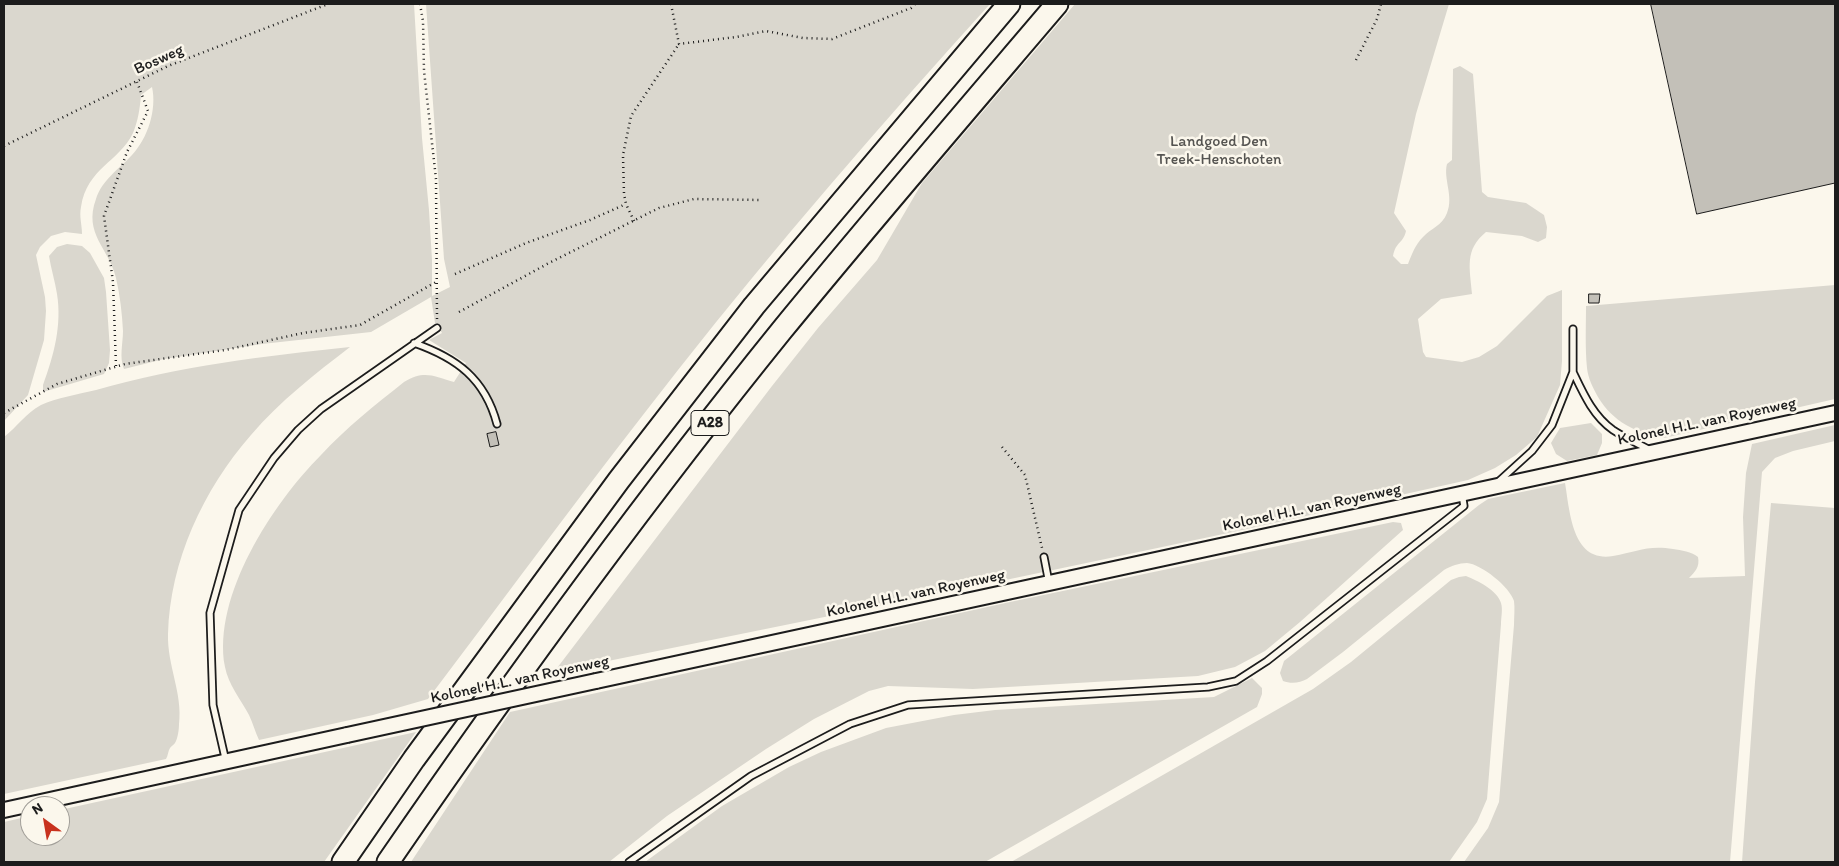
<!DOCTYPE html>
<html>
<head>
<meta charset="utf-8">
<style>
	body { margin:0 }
	#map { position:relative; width:1839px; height:866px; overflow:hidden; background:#fbf7ec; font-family:Itim,sans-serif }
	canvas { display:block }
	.frame { position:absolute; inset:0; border:5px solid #1c1c1c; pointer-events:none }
	.north { position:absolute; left:20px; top:796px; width:50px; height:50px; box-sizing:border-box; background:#fbf7ec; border:1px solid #a29f99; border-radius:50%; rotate:328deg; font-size:14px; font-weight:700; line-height:20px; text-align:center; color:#1c1c1c }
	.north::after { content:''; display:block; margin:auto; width:18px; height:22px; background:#c8321e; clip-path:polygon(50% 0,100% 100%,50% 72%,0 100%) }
</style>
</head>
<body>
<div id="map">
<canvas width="1839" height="866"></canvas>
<div class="frame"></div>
<div class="north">N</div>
</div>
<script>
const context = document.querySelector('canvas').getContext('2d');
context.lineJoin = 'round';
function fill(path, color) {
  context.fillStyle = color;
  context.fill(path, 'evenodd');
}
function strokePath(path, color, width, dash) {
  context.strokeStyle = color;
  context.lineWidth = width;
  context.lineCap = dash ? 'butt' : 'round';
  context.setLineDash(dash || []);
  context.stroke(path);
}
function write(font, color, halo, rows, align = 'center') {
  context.font = font + ' Itim,sans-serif';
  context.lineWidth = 5;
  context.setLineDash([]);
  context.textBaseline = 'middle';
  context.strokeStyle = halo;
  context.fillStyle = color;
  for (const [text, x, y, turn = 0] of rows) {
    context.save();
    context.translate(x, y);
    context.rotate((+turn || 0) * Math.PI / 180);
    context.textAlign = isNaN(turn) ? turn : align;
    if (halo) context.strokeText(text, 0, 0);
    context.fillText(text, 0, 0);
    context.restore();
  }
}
fill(new Path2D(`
	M 4,4 L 414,4 L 422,138 L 429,210 L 432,260 L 432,296 L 450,287 L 444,259 L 426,4 L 990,4 C 882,123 777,244 678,370 C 593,478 511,589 428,699 L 373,715 L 259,740 C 255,732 253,723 249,715 C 241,700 228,684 225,667 C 212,596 273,503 321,455 C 346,428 375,405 404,382 C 424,370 433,376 454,382 L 466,363 L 429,340 L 442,333 L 435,323 L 431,297 L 371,332 L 262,344 L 164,359 L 124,369 C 119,358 123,343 123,331 C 122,313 120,295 116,278 C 109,248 83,234 96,199 C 102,180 119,169 132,155 C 148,138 157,109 152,87 L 141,95 C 140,108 138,121 133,133 C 119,162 87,168 81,207 C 79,216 82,225 82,234 L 65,232 L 51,236 L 40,247 L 36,255 L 45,297 L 46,311 L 44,340 L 28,395 L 4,421 Z
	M 1075,4 L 1449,4 L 1416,114 L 1394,213 L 1406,231 C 1403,244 1396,241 1393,256 L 1401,264 L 1408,264 C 1412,254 1415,245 1423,237 C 1431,228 1442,226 1447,213 C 1454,196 1443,179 1447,164 L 1452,160 L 1453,69 L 1460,66 L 1473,74 L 1482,192 L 1488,197 L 1526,203 L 1544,215 L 1547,227 L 1546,238 L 1538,242 L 1522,236 L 1486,232 C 1464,250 1470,268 1472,294 L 1441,299 L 1418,319 L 1423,352 L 1426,357 L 1462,362 L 1479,357 L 1497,346 L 1547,296 L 1562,290 L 1562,361 L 1560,385 L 1537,437 L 1516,455 L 1495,468 L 1468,480 C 1164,549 859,610 554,672 L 772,386 L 818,328 L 877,260 L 922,183 Z
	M 67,244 L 82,246 L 90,253 L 104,278 L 106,292 L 110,350 L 109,363 L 104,374 L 43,392 L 43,385 C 54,355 62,325 57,294 C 55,281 51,269 49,256 L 57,247 Z
	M 1835,285 L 1835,399 L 1664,438 C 1636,433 1613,422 1598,397 C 1593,388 1588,378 1587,368 C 1585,347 1586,326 1586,306 Z
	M 350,347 C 315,374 280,401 251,435 C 203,490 170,561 168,634 C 167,665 183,694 179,724 C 179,729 178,738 175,743 C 174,745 171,746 170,748 C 168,751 168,756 166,759 L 4,794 L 4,437 C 17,427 26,413 41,405 C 56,398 79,394 96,390 C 179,366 264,356 350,347 Z
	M 1591,423 L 1602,434 L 1602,443 L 1597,455 L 1567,461 L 1556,454 L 1551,443 L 1560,428 Z
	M 1835,425 L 1835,441 L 1793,451 L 1775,458 L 1762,472 L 1730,862 L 1464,862 L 1488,828 L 1499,802 L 1514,625 C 1514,617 1515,608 1514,601 C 1510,587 1481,564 1467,563 C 1459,563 1451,566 1444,570 L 1343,652 L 1307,679 C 1300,683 1291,684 1283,681 L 1280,673 L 1284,661 L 1479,505 L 1488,499 L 1565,483 C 1570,512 1572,563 1613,556 C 1637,552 1647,545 1673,549 C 1681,550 1692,552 1698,557 C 1700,567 1695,572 1689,578 L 1745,576 L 1743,517 L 1746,473 L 1752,444 Z
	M 1771,503 L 1835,508 L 1835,862 L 1742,862 L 1755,682 Z
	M 1393,522 L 1401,523 L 1403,530 L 1300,622 L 1265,651 L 1235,667 L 1198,676 L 973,689 L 888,686 L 869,691 L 814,719 L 766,749 L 667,816 L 609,862 L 411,862 L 510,712 L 1010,602 Z
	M 1466,576 C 1478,581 1497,590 1501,603 C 1503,609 1501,618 1501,624 L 1487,799 L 1477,822 L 1449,862 L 1011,862 L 1313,689 L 1351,662 L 1451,580 L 1459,577 Z
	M 1252,678 L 1262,688 L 1262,694 L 1257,707 L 985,862 L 645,862 L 722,806 L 789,767 L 821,752 L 886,728 L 954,715 L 995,710 L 1214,697 Z
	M 416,732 L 324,862 L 4,862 L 4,822 L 30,816 L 30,836 L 60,836 L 60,810 Z`), '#dad7ce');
const building = new Path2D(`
	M 1651,4 L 1835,4 L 1835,183 L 1697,214 Z
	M 1589,294 L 1600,294 L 1599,303 L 1589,303 Z
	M 496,432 L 499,445 L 490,447 L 487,434 Z`);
fill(building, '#c3c0b8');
strokePath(building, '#1c1c1c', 1);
const service = new Path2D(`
	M 414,343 C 457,358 485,379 497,424
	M 1573,372 C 1583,393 1593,416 1613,430 C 1625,438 1639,444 1652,451
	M 1498,482 L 1532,451 L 1552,425 L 1573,372 L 1573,329
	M 1044,557 L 1049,583
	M 226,762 L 213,705 L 210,613 L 239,510 L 274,458 L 298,430 L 321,409 L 437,328
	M 629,862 L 751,776 L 850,724 L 908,705 L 1208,687 L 1236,681 L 1267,661 L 1464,506 L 1462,494`);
const tertiary = new Path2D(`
	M 596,681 L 1835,413
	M 4,810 L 347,735`);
const motorway = new Path2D(`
	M 343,862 L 414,759 L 619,480 L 754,306 L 1009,4
	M 388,862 C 513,680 643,502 782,330 C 872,220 965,112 1057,4`);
strokePath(service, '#1c1c1c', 9);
strokePath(tertiary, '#1c1c1c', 18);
strokePath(motorway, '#1c1c1c', 25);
strokePath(new Path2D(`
	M 420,4 L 423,21 L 424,71 L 436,179 L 437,319
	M 671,4 L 679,44 L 736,37 L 766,31 L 803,38 L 832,39 L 911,8 L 915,4
	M 1356,60 L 1377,19 L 1381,4
	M 4,146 L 168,66 L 328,4
	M 634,221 L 626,204 L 624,194 L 623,155 L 631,116 L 679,44
	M 455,274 L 526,243 L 590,220 L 626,204
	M 459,312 L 549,263 L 659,208 L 694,199 L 761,200
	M 116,366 L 113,282 L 104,216 L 127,152 L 148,111 L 137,82
	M 4,413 L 57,384 L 125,364 L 225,350 L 303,333 L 360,325 L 436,282
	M 1002,447 L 1025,475 L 1042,548`), '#1c1c1c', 2.5, [1, 4]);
strokePath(service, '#fbf7ec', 5.5);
strokePath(tertiary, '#fbf7ec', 14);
strokePath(motorway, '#fbf7ec', 21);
const tertiaryBridge = new Path2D(`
	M 347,735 L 596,681`);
strokePath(tertiaryBridge, '#1c1c1c', 18, []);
strokePath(tertiaryBridge, '#fbf7ec', 14);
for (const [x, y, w] of [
	[710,423,38]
]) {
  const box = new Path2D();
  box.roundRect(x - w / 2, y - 12.5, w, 25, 4);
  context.fillStyle = '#fbf7ec';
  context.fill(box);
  strokePath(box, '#1c1c1c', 1);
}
write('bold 15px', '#1c1c1c', null, [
	["A28",710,423]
]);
write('16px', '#1c1c1c', '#fbf7ec', [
	["Bosweg",159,60,-24],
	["Kolonel H.L. van Royenweg",1707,422,-12],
	["Kolonel H.L. van Royenweg",1312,508,-12],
	["Kolonel H.L. van Royenweg",916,594,-12],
	["Kolonel H.L. van Royenweg",520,680,-12]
]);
write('16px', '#555451', '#fbf7ec', [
	["Landgoed Den",1219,142],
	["Treek-Henschoten",1219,160]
]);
</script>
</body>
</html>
